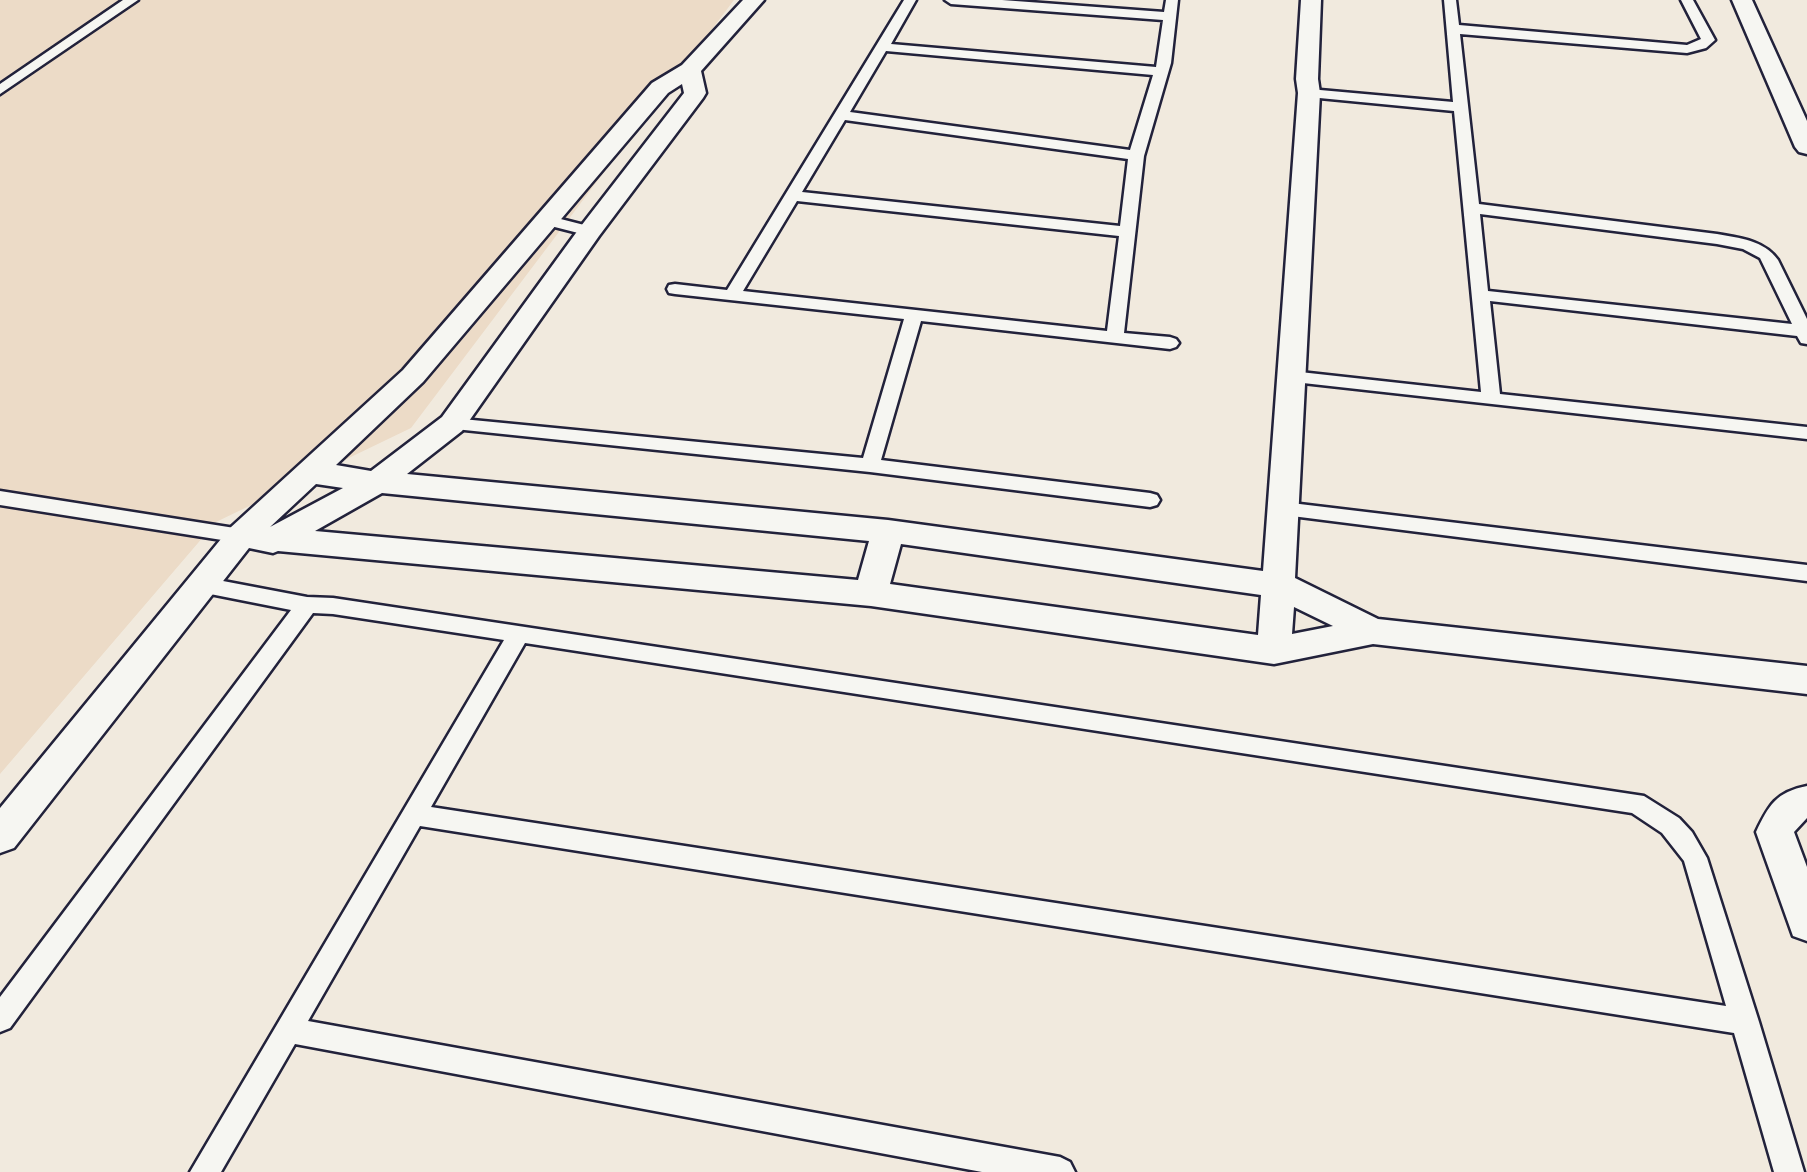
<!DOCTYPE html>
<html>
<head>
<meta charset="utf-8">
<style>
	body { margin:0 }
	canvas { display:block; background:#f1eade }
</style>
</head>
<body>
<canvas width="1807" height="1172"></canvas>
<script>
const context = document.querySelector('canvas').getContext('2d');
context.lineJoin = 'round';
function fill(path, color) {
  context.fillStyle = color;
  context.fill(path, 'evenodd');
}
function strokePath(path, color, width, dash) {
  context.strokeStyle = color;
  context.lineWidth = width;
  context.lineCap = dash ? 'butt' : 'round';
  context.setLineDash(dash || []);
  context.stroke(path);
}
fill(new Path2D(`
	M 0,0 L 734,0 L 411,428 L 216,522 L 0,774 Z`), '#ecdbc7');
const lane = new Path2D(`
	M 123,0 L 138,0 L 0,94 L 0,84 Z
	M 904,0 L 916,0 L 891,44 L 1156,67 L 1163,20 L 951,4 L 945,0 L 1002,0 L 1164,12 L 1166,0 L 1178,0 L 1171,63 L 1144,156 L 1124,333 L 1170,337 L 1176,339 L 1179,343 L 1176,347 L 1170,349 L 921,321 L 881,460 L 1150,493 L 1157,495 L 1160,500 L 1157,505 L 1150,507 L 870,472 L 445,428 L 443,424 L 445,420 L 452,418 L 863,458 L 904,319 L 675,294 L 669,293 L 667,289 L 669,285 L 675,284 L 727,290 ZM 886,51 L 1153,75 L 1130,150 L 850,112 ZM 845,120 L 1128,159 L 1120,226 L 802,192 ZM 797,201 L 1119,236 L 1107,331 L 743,291 Z
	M 1444,0 L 1456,0 L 1459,25 L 1687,45 L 1701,39 L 1681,0 L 1693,0 L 1715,40 L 1706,48 L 1687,53 L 1460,34 L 1479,204 L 1717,234 C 1739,238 1764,240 1778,260 L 1807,319 L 1807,344 L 1801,343 L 1797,336 L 1490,301 L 1500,394 L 1807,427 L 1807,439 L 1285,381 L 1282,377 L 1285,373 L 1291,371 L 1481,392 L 1454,111 L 1309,97 L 1302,93 L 1309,89 L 1453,102 ZM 1480,214 L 1717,244 L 1743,249 L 1760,258 L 1792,324 L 1488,291 Z
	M 545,215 L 596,228 L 598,231 L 590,236 L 539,223 L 537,220 L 539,217 Z
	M 0,491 L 241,529 L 248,531 L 251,536 L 248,541 L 241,543 L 0,505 Z
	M 1283,502 L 1807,565 L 1807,581 L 1276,514 L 1273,509 L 1276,504 Z
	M 202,577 L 307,597 L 333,598 L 1644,796 L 1679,818 L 1692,832 L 1707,858 L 1759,1022 L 1804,1172 L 1774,1172 L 1734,1033 L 420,826 L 308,1021 L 1060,1157 L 1070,1162 L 1075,1172 L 982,1172 L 295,1044 L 221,1172 L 190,1172 L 504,640 L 333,614 L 313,613 L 10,1028 L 0,1032 L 0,997 L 291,610 L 195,591 L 192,585 L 195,579 ZM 525,643 L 1632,813 L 1662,833 L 1684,861 L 1726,1006 L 431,807 Z`);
const street = new Path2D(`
	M 743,0 L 764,0 L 701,71 L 706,93 L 703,98 L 599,236 L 462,431 L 407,474 L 888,520 L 1263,571 L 1298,93 L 1296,79 L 1301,0 L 1321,0 L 1318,79 L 1320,93 L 1295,578 L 1378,619 L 1807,666 L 1807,694 L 1373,644 L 1274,664 L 871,606 L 278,551 L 273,553 L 249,548 L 14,848 L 0,853 L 0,808 L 230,528 L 403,370 L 652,83 L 682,65 ZM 682,84 L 684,93 L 581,226 L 442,417 L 371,471 L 336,465 L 423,382 L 668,93 ZM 316,484 L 343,488 L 270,527 ZM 382,493 L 869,541 L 858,580 L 315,531 ZM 901,544 L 1261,595 L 1258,635 L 890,584 ZM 1294,607 L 1333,626 L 1292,634 Z
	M 1732,0 L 1752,0 L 1807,121 L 1807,154 L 1799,152 L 1795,147 Z
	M 1807,786 L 1807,818 L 1794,832 L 1807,867 L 1807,941 L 1793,936 L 1756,832 C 1769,805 1776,792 1807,786 Z`);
strokePath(lane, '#22223b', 5);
strokePath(street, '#22223b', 5);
fill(lane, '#f6f6f2');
fill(street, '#f6f6f2');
</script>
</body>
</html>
